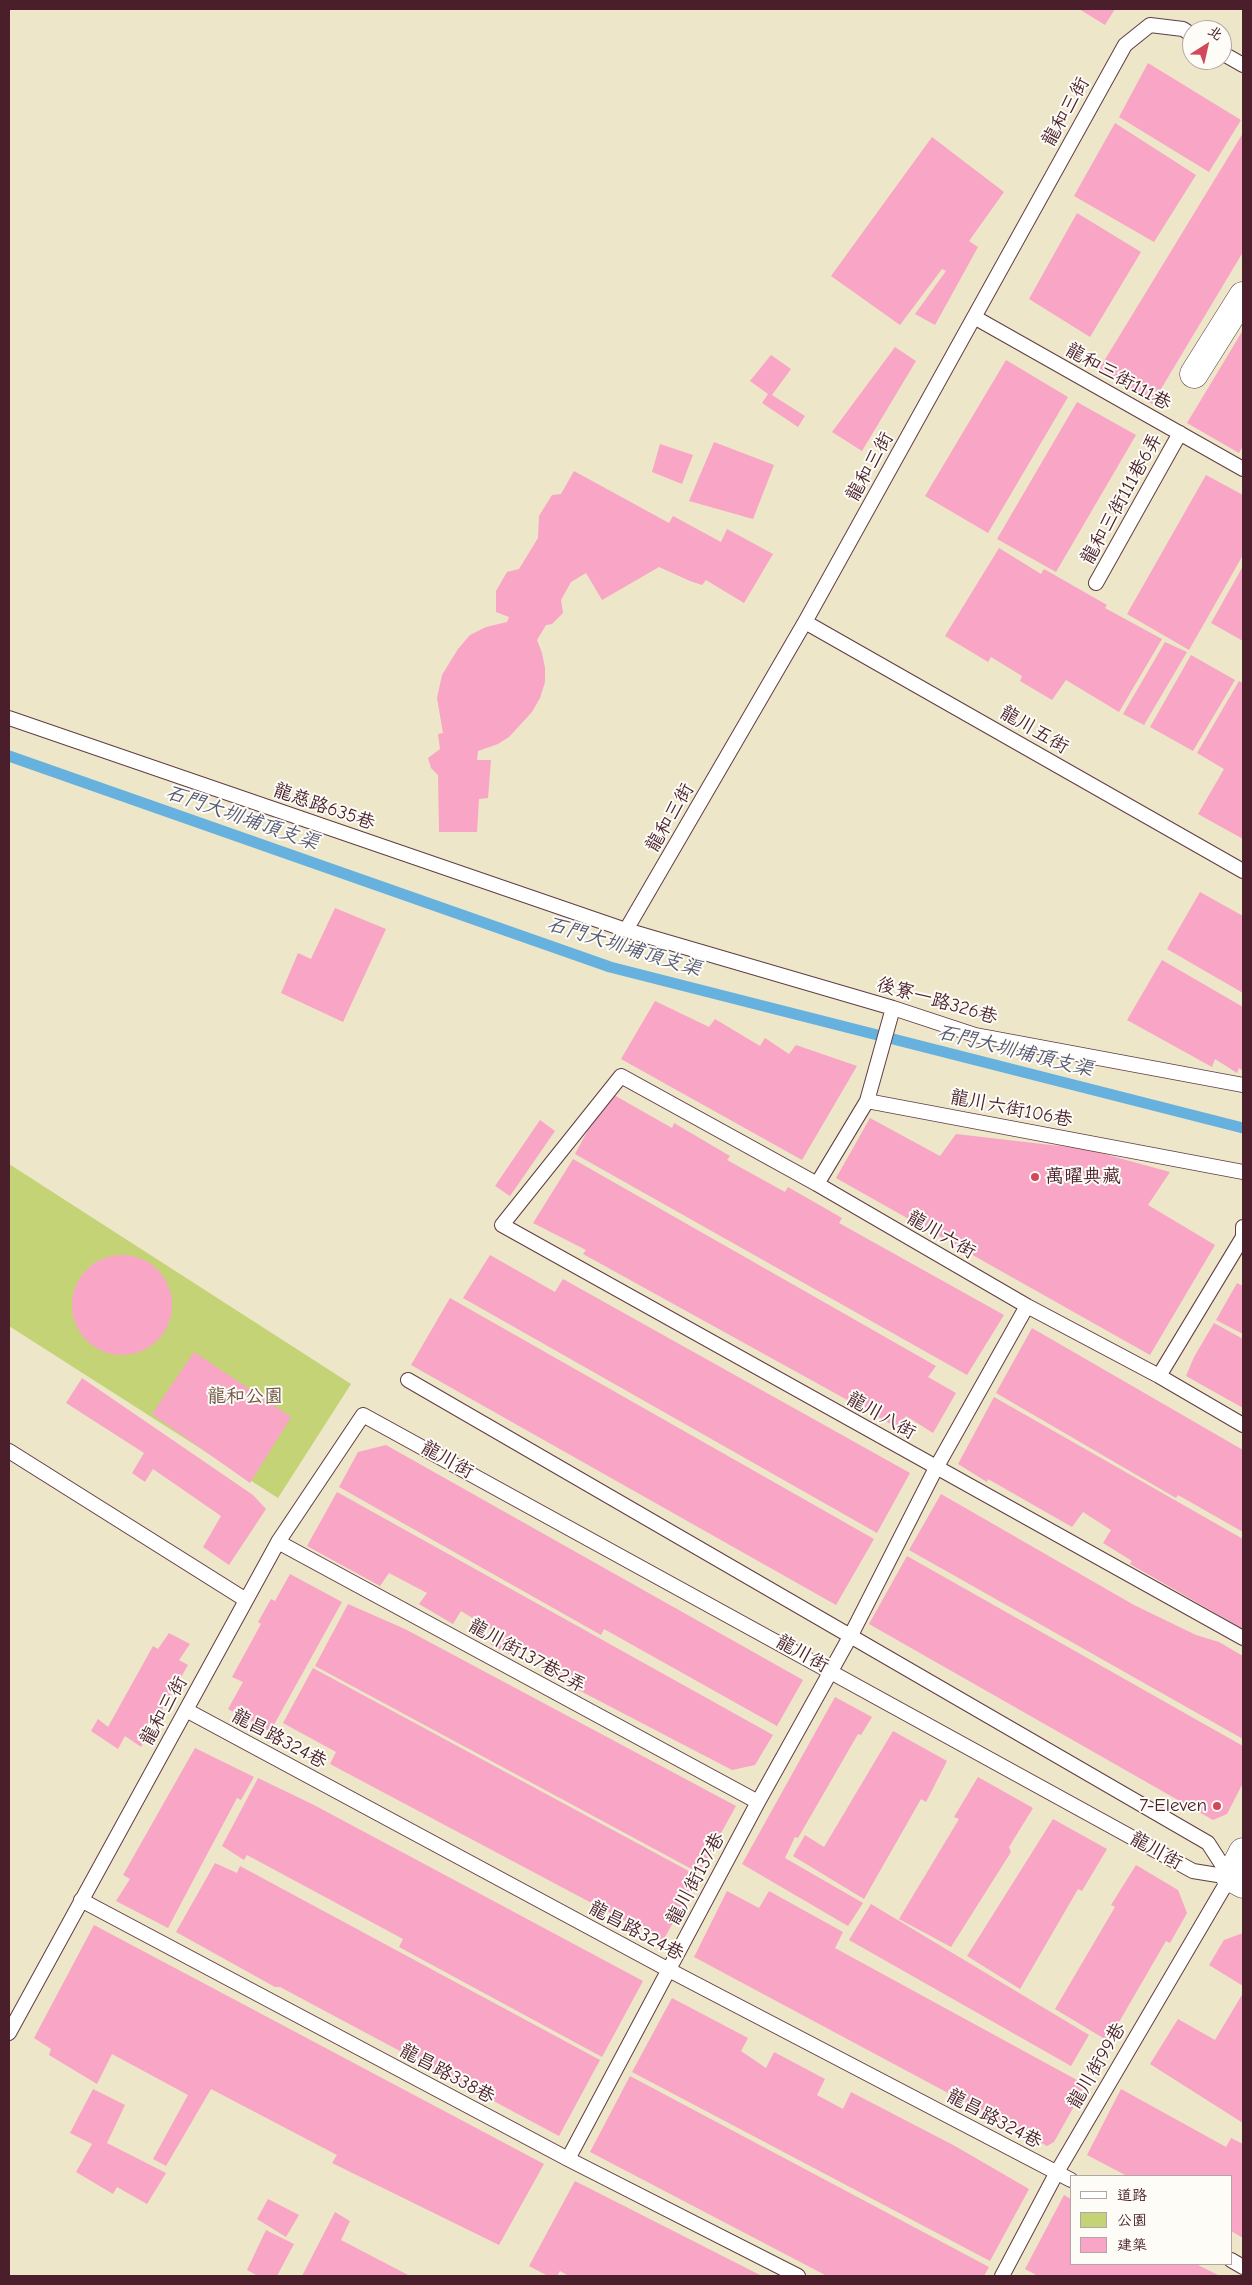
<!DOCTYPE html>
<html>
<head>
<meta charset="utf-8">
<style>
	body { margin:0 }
	#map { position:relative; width:1252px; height:2285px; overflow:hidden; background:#ede6c9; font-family:"Comic Neue","LXGW WenKai TC",sans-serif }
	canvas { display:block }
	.frame { position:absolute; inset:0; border:10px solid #4a1f2b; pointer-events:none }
	.legend { position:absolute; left:1070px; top:2175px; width:162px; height:90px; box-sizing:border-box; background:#fdfcf7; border:1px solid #b5a4a5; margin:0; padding:6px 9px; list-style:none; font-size:15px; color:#4a1f2b }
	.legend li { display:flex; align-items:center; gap:10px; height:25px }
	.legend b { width:25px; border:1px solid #b5a4a5 }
	.north { position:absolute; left:1182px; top:20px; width:50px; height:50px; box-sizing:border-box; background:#fdfcf7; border:1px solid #b5a4a5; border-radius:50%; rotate:35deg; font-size:14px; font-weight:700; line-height:20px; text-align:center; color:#4a1f2b }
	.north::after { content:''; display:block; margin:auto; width:18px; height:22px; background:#d1495b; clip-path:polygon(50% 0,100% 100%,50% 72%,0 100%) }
</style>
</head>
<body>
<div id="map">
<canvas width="1252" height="2285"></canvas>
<div class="frame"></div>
<ul class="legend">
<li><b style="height:6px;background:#fff"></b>道路</li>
<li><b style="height:14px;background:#c4d376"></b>公園</li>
<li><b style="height:14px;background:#f9a5c6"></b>建築</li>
</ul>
<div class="north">北</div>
</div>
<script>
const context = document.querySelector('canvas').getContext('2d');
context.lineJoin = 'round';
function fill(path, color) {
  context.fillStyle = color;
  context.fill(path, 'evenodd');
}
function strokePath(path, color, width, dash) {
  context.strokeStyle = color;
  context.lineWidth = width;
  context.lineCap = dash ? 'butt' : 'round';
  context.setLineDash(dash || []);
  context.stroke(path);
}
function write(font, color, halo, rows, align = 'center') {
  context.font = font + ' "Comic Neue","LXGW WenKai TC",sans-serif';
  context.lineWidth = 4;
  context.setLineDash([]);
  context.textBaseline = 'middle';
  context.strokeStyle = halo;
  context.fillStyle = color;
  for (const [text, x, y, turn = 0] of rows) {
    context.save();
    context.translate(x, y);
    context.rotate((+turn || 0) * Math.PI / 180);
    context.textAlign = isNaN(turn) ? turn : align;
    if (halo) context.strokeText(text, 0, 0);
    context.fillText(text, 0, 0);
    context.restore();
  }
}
fill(new Path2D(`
	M 9,1164 L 351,1384 L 278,1498 L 9,1326 Z`), '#c4d376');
strokePath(new Path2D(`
	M 9,756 L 610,967 L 1243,1128`), '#66b1de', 11);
fill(new Path2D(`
	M 1079,9 L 1115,9 L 1105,25 Z
	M 1148,63 L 1241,120 L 1209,172 L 1119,117 Z
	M 1115,123 L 1196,175 L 1154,242 L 1074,196 Z
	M 1243,133 L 1243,252 L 1152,404 L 1098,371 Z
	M 932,137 L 1004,192 L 969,241 L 978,247 L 935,325 L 915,314 L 946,271 L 942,269 L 900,325 L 831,276 Z
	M 1077,213 L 1141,252 L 1090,337 L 1029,299 Z
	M 1243,330 L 1243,446 L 1239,453 L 1187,423 Z
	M 895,347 L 916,361 L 862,451 L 832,432 Z
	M 771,355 L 791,369 L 772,395 L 805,416 L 798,427 L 762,403 L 768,394 L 750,381 Z
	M 1006,360 L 1068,397 L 988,533 L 925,496 Z
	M 1077,402 L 1136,435 L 1056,572 L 997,539 Z
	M 714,442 L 774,465 L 753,519 L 689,501 Z
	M 660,444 L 693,455 L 682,484 L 652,472 Z
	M 574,471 L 669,523 L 673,516 L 721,542 L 727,529 L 773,554 L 744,603 L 706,580 L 702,585 L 690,581 L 659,567 L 602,600 L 586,573 L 571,582 L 561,600 L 563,613 L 552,624 L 546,625 L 537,640 L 542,653 L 545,668 L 545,682 L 540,698 L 532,712 L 509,737 L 498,744 L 478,751 L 477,760 L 491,760 L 488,798 L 479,799 L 477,832 L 439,832 L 438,775 L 431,768 L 428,758 L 440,749 L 438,734 L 443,733 L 437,698 L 442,675 L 458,649 L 470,635 L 486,627 L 507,622 L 509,617 L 496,612 L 496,591 L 507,572 L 519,569 L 538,538 L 539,516 L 552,495 L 561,494 Z
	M 1206,475 L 1243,495 L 1243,555 L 1189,650 L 1127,614 Z
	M 999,548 L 1041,574 L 1044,569 L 1107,605 L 1105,608 L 1162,639 L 1119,712 L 1066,680 L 1052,700 L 1020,681 L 1022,676 L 991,657 L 988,662 L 945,636 Z
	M 1243,566 L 1243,641 L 1211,623 Z
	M 1165,642 L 1187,652 L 1144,725 L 1123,714 Z
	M 1191,655 L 1235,680 L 1193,751 L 1150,727 Z
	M 1239,681 L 1243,683 L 1243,839 L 1198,814 L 1224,769 L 1197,753 Z
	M 1200,892 L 1243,916 L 1243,993 L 1167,949 Z
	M 335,908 L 386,929 L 343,1022 L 281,993 L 298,953 L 311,959 Z
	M 1162,960 L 1243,1007 L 1243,1071 L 1239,1068 L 1237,1073 L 1215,1059 L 1212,1067 L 1127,1020 Z
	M 655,1001 L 709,1027 L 715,1019 L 760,1046 L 765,1038 L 789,1054 L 796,1045 L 857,1066 L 802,1160 L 621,1059 Z
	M 614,1095 L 672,1128 L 674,1123 L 730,1156 L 727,1160 L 785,1192 L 788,1187 L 842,1218 L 839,1223 L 1004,1315 L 967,1375 L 575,1154 L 602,1104 Z
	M 870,1118 L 940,1156 L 956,1134 L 1086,1149 L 1170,1172 L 1148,1205 L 1215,1245 L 1150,1355 L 836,1178 Z
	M 540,1120 L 555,1131 L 510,1196 L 495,1186 Z
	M 573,1159 L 936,1366 L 928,1377 L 956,1393 L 933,1433 L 906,1416 L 898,1428 L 583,1254 L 586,1250 L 533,1223 Z
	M 490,1255 L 555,1292 L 563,1279 L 910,1473 L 877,1533 L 463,1298 Z
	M72 1305a50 50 0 1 1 100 0a50 50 0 1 1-100 0Z
	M 1237,1283 L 1243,1286 L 1243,1334 L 1216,1320 Z
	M 450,1298 L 874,1539 L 836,1605 L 411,1365 Z
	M 1214,1323 L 1243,1339 L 1243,1408 L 1186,1376 L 1194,1357 Z
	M 1032,1328 L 1243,1450 L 1243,1532 L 1178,1495 L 1176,1498 L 996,1393 Z
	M 194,1352 L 291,1417 L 250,1483 L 152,1414 Z
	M 82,1378 L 253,1495 L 266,1509 L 229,1565 L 203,1547 L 221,1516 L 153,1469 L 145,1482 L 132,1473 L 144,1453 L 66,1403 Z
	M 994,1397 L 1243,1539 L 1243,1629 L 1130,1564 L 1132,1561 L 1103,1543 L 1111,1530 L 1083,1512 L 1072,1527 L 988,1479 L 987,1482 L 958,1464 Z
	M 386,1445 L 803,1680 L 777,1726 L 604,1629 L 601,1635 L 339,1487 L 358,1452 Z
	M 337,1492 L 773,1735 L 755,1765 L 732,1770 L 542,1671 L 547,1661 L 517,1644 L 511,1655 L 490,1644 L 497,1633 L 461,1611 L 453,1624 L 419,1604 L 427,1593 L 389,1573 L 380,1586 L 307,1546 Z
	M 941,1494 L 1134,1605 L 1196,1635 L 1219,1642 L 1243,1656 L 1243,1739 L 909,1550 Z
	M 907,1556 L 1243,1746 L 1243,1783 L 1227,1814 L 1213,1820 L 869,1624 Z
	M 290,1574 L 342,1602 L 270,1732 L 228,1709 L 243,1682 L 232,1677 L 261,1624 L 258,1622 L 271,1599 L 275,1601 Z
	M 348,1604 L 405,1629 L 736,1806 L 699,1873 L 315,1666 Z
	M 169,1633 L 190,1644 L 179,1660 L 188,1665 L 141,1747 L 125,1736 L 118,1749 L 91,1731 L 98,1719 L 108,1727 L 153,1646 L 158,1649 Z
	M 313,1668 L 698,1876 L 663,1941 L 330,1764 L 336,1752 L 283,1723 Z
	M 835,1697 L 872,1717 L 861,1735 L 858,1734 L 798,1838 L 795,1837 L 785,1858 L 863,1903 L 848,1926 L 742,1864 Z
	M 893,1731 L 947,1761 L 926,1802 L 921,1799 L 864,1899 L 793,1856 L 805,1835 L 824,1847 Z
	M 195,1748 L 254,1777 L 241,1800 L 237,1798 L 168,1928 L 116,1901 L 130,1879 L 123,1875 Z
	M 978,1777 L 1033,1808 L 1009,1847 L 1011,1852 L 951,1947 L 899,1919 L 959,1819 L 954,1817 Z
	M 258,1778 L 314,1805 L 643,1981 L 602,2057 L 399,1947 L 403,1939 L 247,1855 L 244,1860 L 222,1846 Z
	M 1053,1819 L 1107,1849 L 1082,1891 L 1078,1889 L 1020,1989 L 967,1956 Z
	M 215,1863 L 237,1873 L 240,1866 L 600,2060 L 559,2136 L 280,1987 L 275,1987 L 176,1932 Z
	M 1136,1865 L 1178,1890 L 1187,1913 L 1170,1943 L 1166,1941 L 1108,2041 L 1055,2009 L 1115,1907 L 1111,1905 Z
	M 727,1891 L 759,1908 L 769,1891 L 843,1932 L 835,1948 L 1086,2085 L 1054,2142 L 1047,2146 L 694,1957 Z
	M 871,1904 L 1089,2035 L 1071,2066 L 849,1940 Z
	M 94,1925 L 544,2164 L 499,2245 L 332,2163 L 337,2155 L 211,2089 L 166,2166 L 153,2159 L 188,2095 L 112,2054 L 97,2084 L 49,2055 L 51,2049 L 34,2038 Z
	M 1243,1933 L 1243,1986 L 1209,1965 L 1224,1940 Z
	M 1243,1993 L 1243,2123 L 1150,2064 L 1178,2019 L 1215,2040 Z
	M 672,1998 L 748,2038 L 741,2051 L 766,2068 L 774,2052 L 825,2079 L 817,2095 L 843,2109 L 851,2092 L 955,2146 L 1029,2189 L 990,2261 L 632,2072 Z
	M 630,2076 L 989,2267 L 984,2276 L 827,2276 L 590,2152 Z
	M 93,2089 L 125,2105 L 107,2143 L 166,2173 L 147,2204 L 117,2187 L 113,2194 L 76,2172 L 92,2144 L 70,2133 Z
	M 1121,2089 L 1226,2147 L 1231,2138 L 1243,2144 L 1243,2238 L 1231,2231 L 1231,2176 L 1127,2176 L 1087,2155 Z
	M 575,2181 L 762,2276 L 569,2276 L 560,2271 L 557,2276 L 548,2276 L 529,2266 Z
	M 1064,2195 L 1071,2199 L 1071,2264 L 1196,2264 L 1220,2276 L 1038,2276 L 1025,2269 Z
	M 268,2199 L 299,2215 L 286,2237 L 257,2219 Z
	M 335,2212 L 350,2221 L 341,2240 L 410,2276 L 302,2276 Z
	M 266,2230 L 294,2244 L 277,2276 L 258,2276 L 247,2270 Z`), '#f9a5c6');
const service = new Path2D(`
	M 1222,53 L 1243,65
	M 974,317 L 1243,469
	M 1096,583 L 1180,433
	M 805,622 L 1243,871
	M 9,718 L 626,930 L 893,1008 L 975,1035 L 1243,1085
	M 626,930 L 805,622 L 1125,45 L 1150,25 L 1183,29 L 1192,35
	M 867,1101 L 893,1008
	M 817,1184 L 867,1101 L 1243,1172
	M 1159,1376 L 1243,1237 L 1243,1227
	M 408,1380 L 1208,1843 L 1230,1877
	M 1243,1425 L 1159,1376 L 1027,1306 L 817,1184 L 621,1076 L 502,1225 L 1243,1638
	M 9,1451 L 246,1600
	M 278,1542 L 758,1802
	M 186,1710 L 669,1970 L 1071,2180
	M 81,1900 L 568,2159 L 798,2276
	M 9,2033 L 278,1542 L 363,1415 L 1193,1871 L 1230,1877
	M 568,2159 L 758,1802 L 851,1635 L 936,1468 L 1027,1306
	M 1231,2260 L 1243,2267
	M 1002,2276 L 1057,2172 L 1230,1877`);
const minor = new Path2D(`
	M 1194,374 L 1243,296
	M 1243,1852 L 1230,1877 L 1243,1884`);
strokePath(service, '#623d43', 16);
strokePath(minor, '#623d43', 29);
strokePath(service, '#fff', 14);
strokePath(minor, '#fff', 28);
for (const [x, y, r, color] of [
	[1035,1177,5,"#d1495b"],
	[1217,1806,5,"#d1495b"]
]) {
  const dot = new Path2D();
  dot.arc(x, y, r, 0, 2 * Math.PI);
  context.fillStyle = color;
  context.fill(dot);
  strokePath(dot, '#fdfcf7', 2);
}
write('19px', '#4a1f2b', '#fdfcf7', [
	["龍和三街",1066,112,-61],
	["龍和三街111巷",1118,377,29],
	["龍和三街",870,467,-61],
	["龍和三街111巷6弄",1122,499,-61],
	["龍川五街",1034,730,30],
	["龍慈路635巷",324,807,19],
	["龍和三街",670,818,-60],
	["後寮一路326巷",937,1001,16],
	["龍川六街106巷",1011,1109,11],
	["龍川六街",941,1235,30],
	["龍川八街",881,1416,29],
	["龍川街",447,1460,29],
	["龍川街",802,1654,29],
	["龍川街137巷2弄",527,1656,29],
	["龍和三街",164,1711,-61],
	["龍昌路324巷",279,1739,28],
	["龍川街",1156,1851,29],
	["龍川街137巷",696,1879,-62],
	["龍昌路324巷",636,1931,28],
	["龍川街99巷",1097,2066,-60],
	["龍昌路338巷",447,2074,28],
	["龍昌路324巷",994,2119,28]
]);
write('19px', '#4a1f2b', '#fdfcf7', [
	["萬曜典藏",1045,1177],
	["7-Eleven",1207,1806,"right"]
], 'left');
write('19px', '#6f5542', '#fdfcf7', [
	["龍和公園",245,1397]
]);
write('italic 20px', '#555973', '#fdfcf7', [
	["石門大圳埔頂支渠",242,818,19],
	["石門大圳埔頂支渠",624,947,17],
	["石門大圳埔頂支渠",1015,1051,14]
]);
</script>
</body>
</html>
